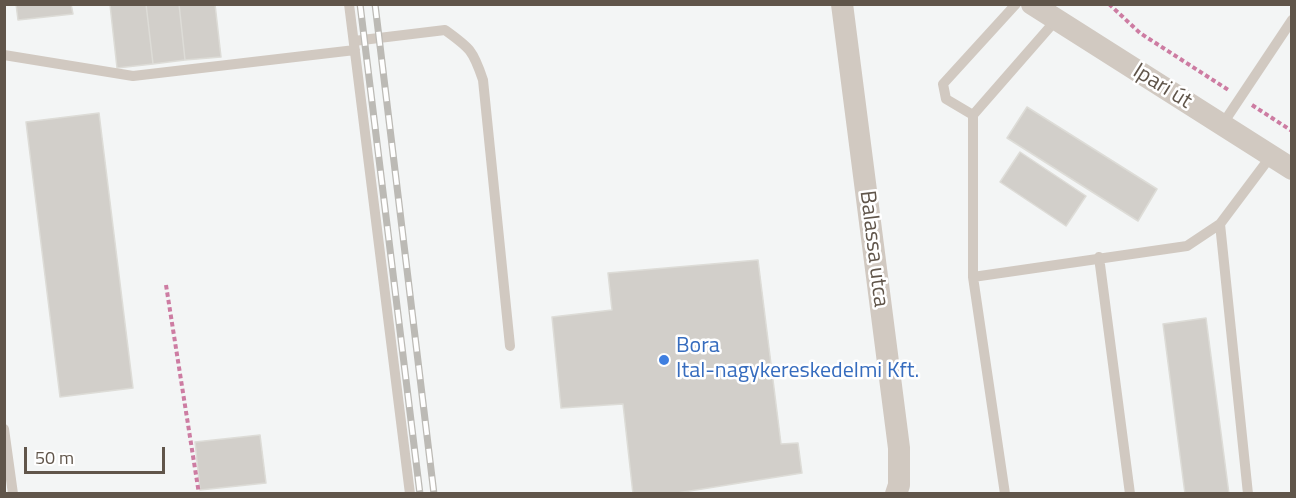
<!DOCTYPE html>
<html>
<head>
<meta charset="utf-8">
<style>
	body { margin:0 }
	#map { position:relative; width:1296px; height:498px; overflow:hidden; background:#f3f5f5; font-family:"Titillium Web",sans-serif }
	canvas { display:block }
	.frame { position:absolute; inset:0; border:6px solid #60554a; pointer-events:none }
	.scale { position:absolute; left:24px; top:447px; width:141px; height:27px; box-sizing:border-box; border:3px solid #60554a; border-top:0; padding-left:8px; font-size:18px; line-height:21px; white-space:nowrap; color:#60554a; -webkit-text-stroke:4px #fff; paint-order:stroke }
</style>
</head>
<body>
<div id="map">
<canvas width="1296" height="498"></canvas>
<div class="frame"></div>
<div class="scale">50 m</div>
</div>
<script>
const context = document.querySelector('canvas').getContext('2d');
context.lineJoin = 'round';
function fill(path, color) {
  context.fillStyle = color;
  context.fill(path, 'evenodd');
}
function strokePath(path, color, width, dash) {
  context.strokeStyle = color;
  context.lineWidth = width;
  context.lineCap = dash ? 'butt' : 'round';
  context.setLineDash(dash || []);
  context.stroke(path);
}
function write(font, color, halo, rows, align = 'center') {
  context.font = font + ' "Titillium Web",sans-serif';
  context.lineWidth = 5;
  context.setLineDash([]);
  context.textBaseline = 'middle';
  context.strokeStyle = halo;
  context.fillStyle = color;
  for (const [text, x, y, turn = 0] of rows) {
    context.save();
    context.translate(x, y);
    context.rotate((+turn || 0) * Math.PI / 180);
    context.textAlign = isNaN(turn) ? turn : align;
    if (halo) context.strokeText(text, 0, 0);
    context.fillText(text, 0, 0);
    context.restore();
  }
}
const building = new Path2D(`
	M 16,4 L 71,4 L 73,14 L 18,20 Z
	M 146,4 L 179,4 L 185,60 L 153,64 Z
	M 146,4 L 153,64 L 117,68 L 110,5 Z
	M 179,4 L 215,4 L 221,57 L 185,60 Z
	M 1027,107 L 1157,189 L 1138,221 L 1007,138 Z
	M 99,113 L 133,388 L 60,397 L 26,122 Z
	M 1020,152 L 1086,196 L 1066,226 L 1000,182 Z
	M 758,260 L 781,444 L 798,443 L 802,473 L 671,494 L 633,494 L 623,404 L 561,408 L 552,317 L 612,310 L 608,273 Z
	M 1206,318 L 1229,494 L 1185,494 L 1163,324 Z
	M 260,435 L 266,483 L 200,490 L 195,442 Z`);
fill(building, '#d2cfca');
strokePath(building, '#dddcd7', 1.5);
strokePath(new Path2D(`
	M 1109,4 L 1140,33 L 1230,91
	M 1252,105 L 1292,131
	M 166,285 L 199,494`), '#cd7ca2', 4, [4.5, 3]);
strokePath(new Path2D(`
	M 349,4 L 410,494
	M 354,41 L 445,30 C 470,48 473,50 483,80 L 510,346
	M 4,55 L 133,76 L 355,50
	M 973,115 L 946,99 L 943,84 L 1016,4
	M 1222,125 L 1292,20
	M 1220,224 L 1248,494
	M 1099,257 L 1130,494
	M 973,277 L 1187,246 L 1220,224 L 1271,156
	M 4,429 L 13,494
	M 1005,494 L 973,277 L 973,115 L 1056,20`), '#d1c9c1', 10);
strokePath(new Path2D(`
	M 842,4 L 899,448 L 899,485 L 896,494
	M 1032,4 L 1292,169`), '#d1c9c1', 22);
const rail = new Path2D(`
	M 360,4 L 420,494
	M 375,4 L 434,494`);
strokePath(rail, '#bcbab5', 7);
strokePath(rail, '#fff', 4.5, [14]);
for (const [x, y, r, color] of [
	[664,360,6,"#3f7fe0"]
]) {
  const dot = new Path2D();
  dot.arc(x, y, r, 0, 2 * Math.PI);
  context.fillStyle = color;
  context.fill(dot);
  strokePath(dot, '#fff', 2);
}
write('22px', '#60554a', '#fff', [
	["Ipari út",1162,87,32],
	["Balassa utca",873,249,83]
]);
write('22px', '#366cbe', '#fff', [
	["Bora",676,347],
	["Ital-nagykereskedelmi Kft.",676,372]
], 'left');
</script>
</body>
</html>
